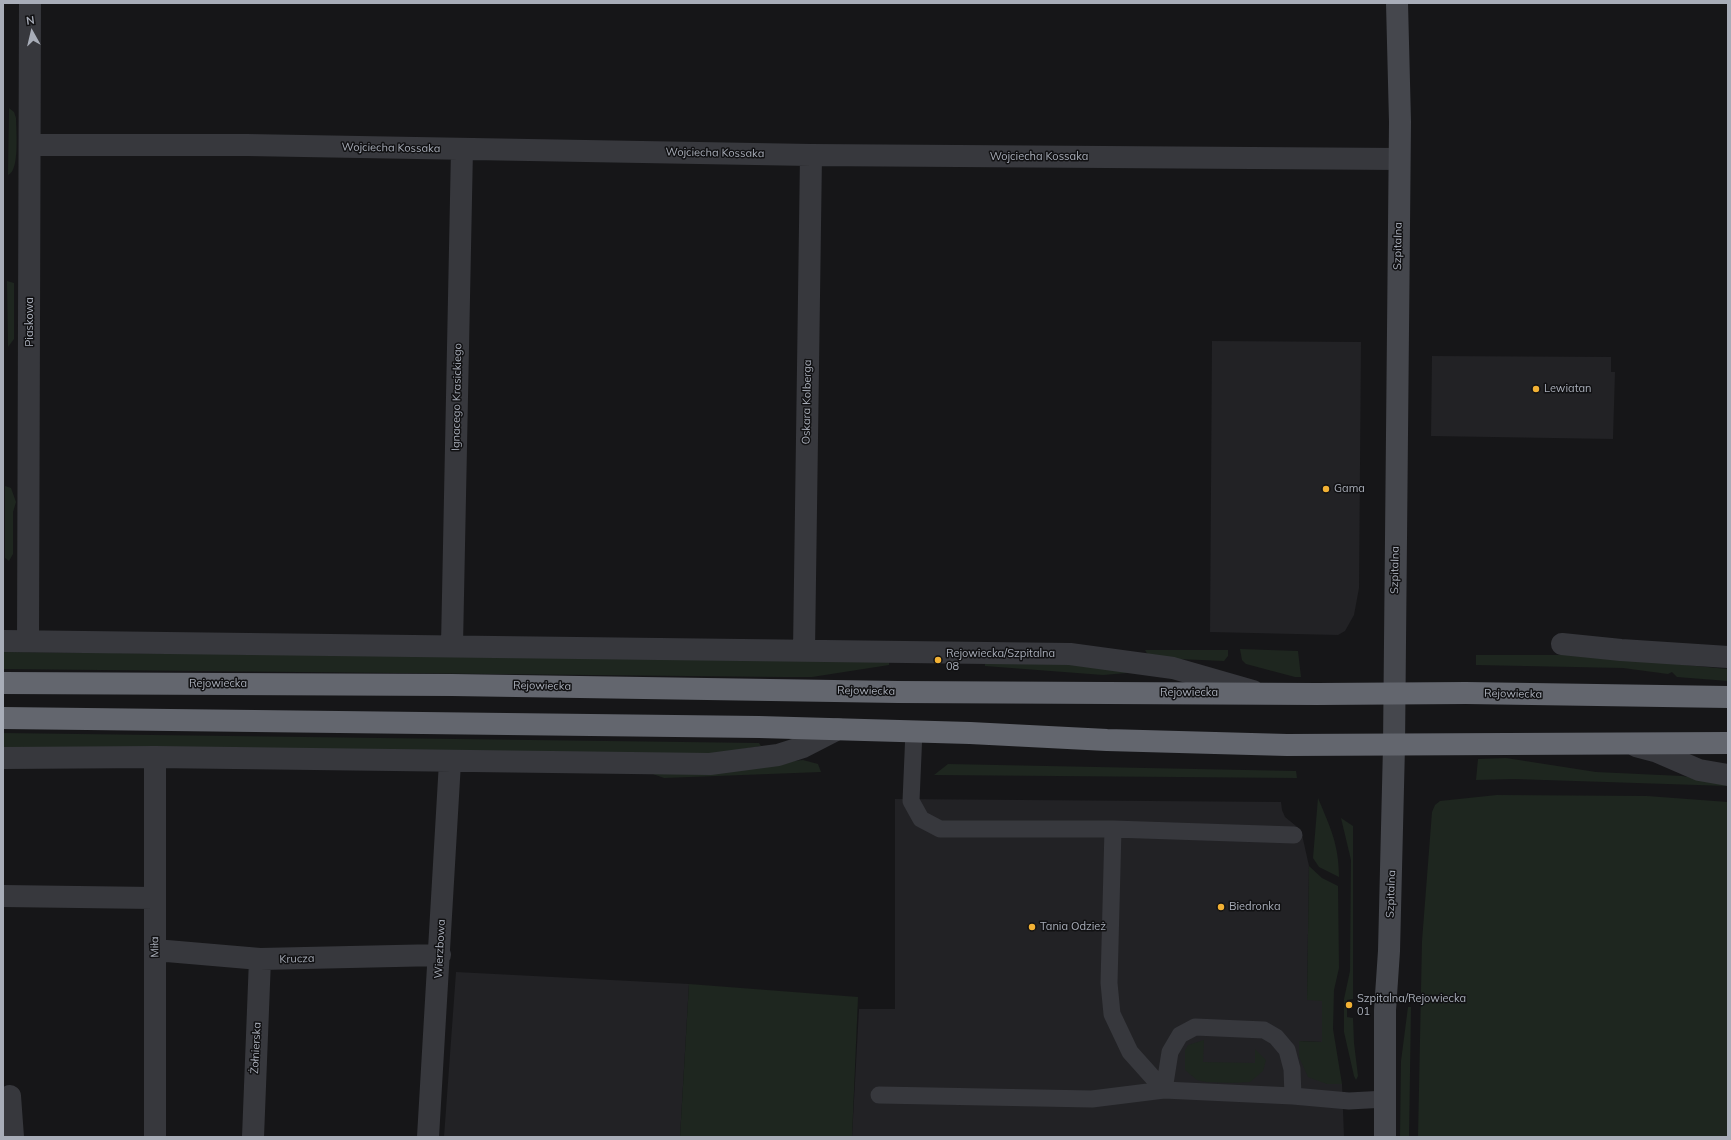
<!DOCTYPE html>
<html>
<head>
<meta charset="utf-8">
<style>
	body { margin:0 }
	#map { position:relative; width:1731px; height:1140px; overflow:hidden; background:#161618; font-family:Mulish,sans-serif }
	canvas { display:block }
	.frame { position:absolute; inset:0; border:4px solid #a8adb8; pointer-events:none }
	.north { position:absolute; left:12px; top:12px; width:40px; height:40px; -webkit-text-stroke:3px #111113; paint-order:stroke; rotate:352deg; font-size:11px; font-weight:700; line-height:16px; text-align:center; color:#a8adb8 }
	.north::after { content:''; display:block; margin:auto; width:14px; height:18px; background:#a8adb8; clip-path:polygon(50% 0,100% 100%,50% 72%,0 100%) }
</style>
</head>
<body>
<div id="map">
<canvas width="1731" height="1140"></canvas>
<div class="frame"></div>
<div class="north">N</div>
</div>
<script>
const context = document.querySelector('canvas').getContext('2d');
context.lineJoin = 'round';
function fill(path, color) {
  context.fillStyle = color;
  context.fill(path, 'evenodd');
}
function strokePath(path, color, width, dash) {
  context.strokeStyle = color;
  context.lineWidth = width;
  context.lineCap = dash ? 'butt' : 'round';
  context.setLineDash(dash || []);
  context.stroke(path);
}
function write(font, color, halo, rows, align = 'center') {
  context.font = font + ' Mulish,sans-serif';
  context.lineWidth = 3;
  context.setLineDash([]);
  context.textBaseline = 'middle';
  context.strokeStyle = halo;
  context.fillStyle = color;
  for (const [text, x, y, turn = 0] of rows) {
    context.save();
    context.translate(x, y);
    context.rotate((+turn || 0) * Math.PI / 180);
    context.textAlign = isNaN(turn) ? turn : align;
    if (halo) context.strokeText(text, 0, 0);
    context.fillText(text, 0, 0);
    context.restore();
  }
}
fill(new Path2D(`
	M 1212,341 L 1361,342 L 1359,588 L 1354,615 L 1345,631 L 1338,635 L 1210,632 Z
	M 1432,356 L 1611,357 L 1611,372 L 1615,372 L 1613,439 L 1431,436 Z
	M 895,799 L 1281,802 L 1282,810 L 1285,817 L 1301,830 L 1309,866 L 1307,1000 L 1322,1000 L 1322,1042 L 1300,1041 L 1327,1084 L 1342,1084 L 1344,1137 L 852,1137 L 859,1009 L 895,1009 Z
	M 456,972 L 689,984 L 680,1137 L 444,1137 Z`), '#222225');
fill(new Path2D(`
	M 9,108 L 14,112 L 16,118 C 16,130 20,171 8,175 Z
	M 7,281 L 14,283 L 14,339 L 8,347 Z
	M 5,486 L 11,488 L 16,502 L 13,512 L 13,554 L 9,561 L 5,558 Z
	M 1240,649 L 1298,651 L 1301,677 L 1295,677 L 1246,664 L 1242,660 Z
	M 1145,650 L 1228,650 L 1228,656 L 1224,661 L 1178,659 L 1148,655 Z
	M 3,652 L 889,660 L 889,665 L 812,677 L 783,677 L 3,669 Z
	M 1476,655 L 1613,655 L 1685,665 L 1728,669 L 1728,681 L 1677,677 L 1672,672 L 1668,674 L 1623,668 L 1476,665 Z
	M 985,660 L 1053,663 L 1129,671 L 1127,673 L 1103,675 L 985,666 Z
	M 3,733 L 759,743 L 761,746 L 702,756 L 3,750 Z
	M 1506,758 L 1596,772 L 1682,776 L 1728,784 L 1728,786 L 1514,779 L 1476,780 L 1478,759 Z
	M 803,760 L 818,764 L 821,772 L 664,778 L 650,773 L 709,771 Z
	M 948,764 L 1296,771 L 1297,778 L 934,775 Z
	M 1497,795 L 1647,796 L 1728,802 L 1728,1137 L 1418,1137 L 1422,941 L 1432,812 L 1435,805 L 1440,801 Z
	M 1318,798 C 1330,827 1339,844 1339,877 L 1319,867 L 1313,858 Z
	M 1341,818 L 1353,826 L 1353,999 L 1347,1000 L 1347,1017 L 1353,1018 L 1354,1043 L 1358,1076 L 1356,1080 L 1354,1076 L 1344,1032 L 1344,999 L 1350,971 L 1351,860 Z
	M 1309,866 L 1322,878 L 1338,886 L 1339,968 L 1334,990 L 1333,1029 L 1342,1084 L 1327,1084 L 1308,1077 L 1299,1057 L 1299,1041 L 1322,1042 L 1322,1001 L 1307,1000 Z
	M 689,984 L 858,997 L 852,1137 L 680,1137 Z
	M 1408,1007 L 1411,1007 L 1409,1137 L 1400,1137 L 1401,1061 Z
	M 1204,1040 L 1203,1062 L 1255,1063 L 1255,1049 L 1266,1060 L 1263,1071 L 1250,1082 L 1232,1083 L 1206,1082 L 1197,1080 L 1185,1070 L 1185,1050 L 1188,1045 Z`), '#1e261f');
strokePath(new Path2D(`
	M 914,731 L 911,801 L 921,819 L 940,829 L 1113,829 L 1294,835
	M 1113,829 L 1109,983 L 1112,1014 L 1130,1052 L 1164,1090 L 1293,1096 L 1349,1101 L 1386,1099
	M 879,1095 L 1092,1099 L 1164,1090 L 1170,1052 L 1180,1035 L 1195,1027 L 1264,1030 L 1276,1037 L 1287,1050 L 1292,1069 L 1293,1096`), '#37383d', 17);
strokePath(new Path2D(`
	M 31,145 L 247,145 L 811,155 L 1399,159
	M 3,641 L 1070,654 L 1173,668 L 1253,691
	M 28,641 L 30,3
	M 1562,644 L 1621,650 L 1728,657
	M 452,645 L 462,149
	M 804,650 L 811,155
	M 1636,746 L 1655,751 L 1699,770 L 1728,775
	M 3,758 L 155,757 L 710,764 L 778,755 L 803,747 L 838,729
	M 3,896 L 153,898
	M 155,950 L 260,959 L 440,955
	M 10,1096 L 13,1137
	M 155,1137 L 155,757
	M 253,1137 L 260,959
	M 428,1137 L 450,762`), '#37383d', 22);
strokePath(new Path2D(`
	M 1385,1137 L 1385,1010 L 1389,951 L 1394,746 L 1400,122 L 1397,3`), '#45474d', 22);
strokePath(new Path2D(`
	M 3,683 L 452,685 L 898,692 L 1317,694 L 1466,693 L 1728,697
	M 3,718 L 759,727 L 970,733 L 1107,740 L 1287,745 L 1728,743`), '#63666e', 22);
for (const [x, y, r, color] of [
	[1536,389,4,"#f2b134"],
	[1326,489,4,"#f2b134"],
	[938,660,4,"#f2b134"],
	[1221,907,4,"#f2b134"],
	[1032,927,4,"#f2b134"],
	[1349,1005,4,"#f2b134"]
]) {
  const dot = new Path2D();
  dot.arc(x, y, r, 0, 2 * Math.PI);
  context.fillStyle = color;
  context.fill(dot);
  strokePath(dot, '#111113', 1.5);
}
write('11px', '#a8adb8', '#111113', [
	["Wojciecha Kossaka",391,148,1],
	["Wojciecha Kossaka",715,153,1],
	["Wojciecha Kossaka",1039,157],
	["Szpitalna",1398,246,-89],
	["Piaskowa",30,322,-90],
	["Ignacego Krasickiego",457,397,-89],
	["Oskara Kolberga",807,402,-89],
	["Szpitalna",1395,570,-89],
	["Rejowiecka",218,684],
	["Rejowiecka",542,686,1],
	["Rejowiecka",866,691,1],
	["Rejowiecka",1189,693],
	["Rejowiecka",1513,694,1],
	["Szpitalna",1391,894,-88],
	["Miła",155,947,-91],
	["Wierzbowa",440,949,-87],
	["Krucza",297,959,-2],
	["Żołnierska",256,1048,-87]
]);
write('11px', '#a8adb8', '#111113', [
	["Lewiatan",1544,389],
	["Gama",1334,489],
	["Rejowiecka/Szpitalna",946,654],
	["08",946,667],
	["Biedronka",1229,907],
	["Tania Odzież",1040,927],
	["Szpitalna/Rejowiecka",1357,999],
	["01",1357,1012]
], 'left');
</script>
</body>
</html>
